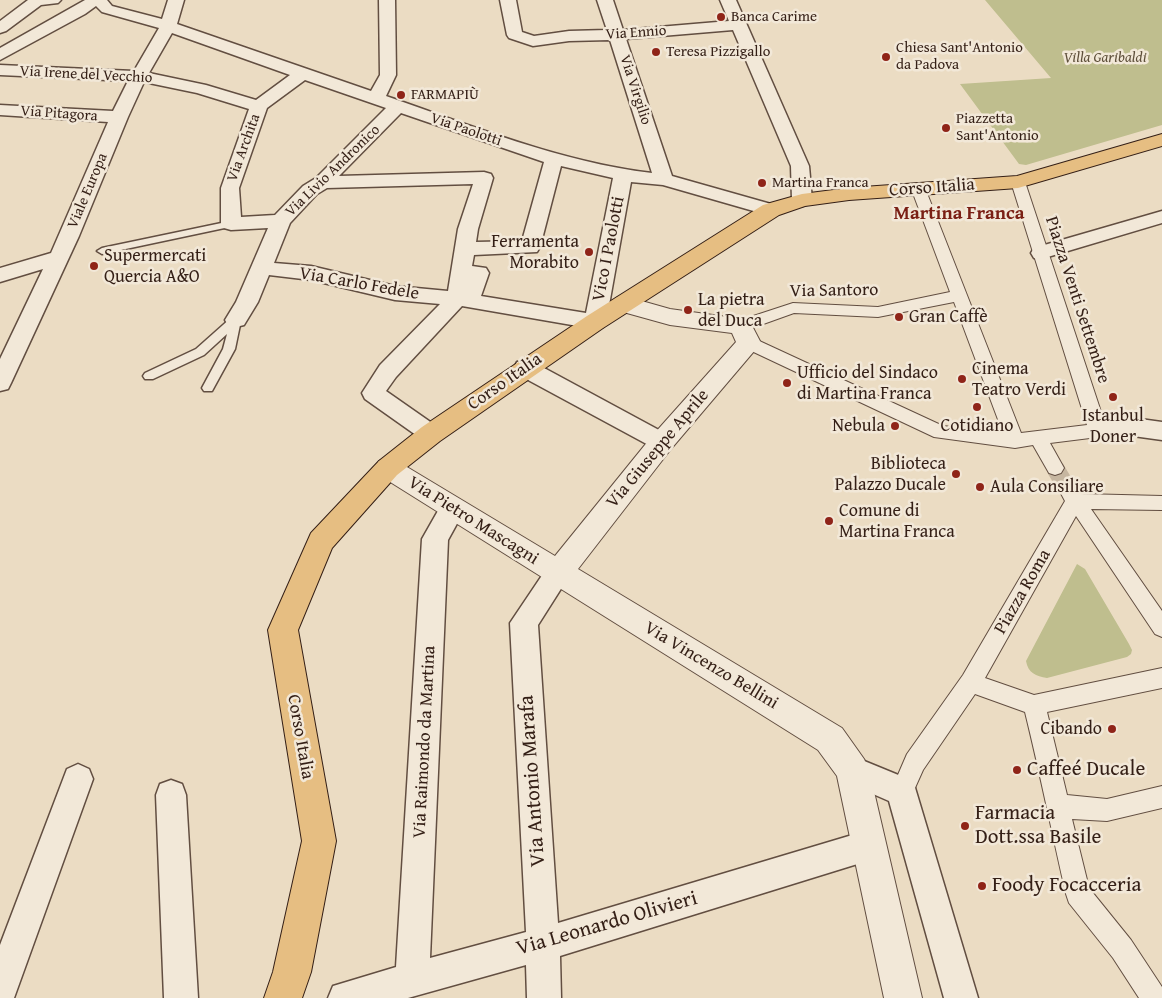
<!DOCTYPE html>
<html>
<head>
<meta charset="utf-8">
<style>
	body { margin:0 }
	canvas { display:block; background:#ebdcc3 }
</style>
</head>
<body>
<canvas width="1162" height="998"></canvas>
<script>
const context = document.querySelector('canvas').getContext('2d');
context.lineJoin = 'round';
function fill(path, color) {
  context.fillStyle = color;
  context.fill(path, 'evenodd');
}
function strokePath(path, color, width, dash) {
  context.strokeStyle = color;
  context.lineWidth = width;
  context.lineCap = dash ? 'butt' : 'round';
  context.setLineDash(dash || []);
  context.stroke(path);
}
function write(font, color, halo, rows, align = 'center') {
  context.font = font + ' "Gentium Book Plus",serif';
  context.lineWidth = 5;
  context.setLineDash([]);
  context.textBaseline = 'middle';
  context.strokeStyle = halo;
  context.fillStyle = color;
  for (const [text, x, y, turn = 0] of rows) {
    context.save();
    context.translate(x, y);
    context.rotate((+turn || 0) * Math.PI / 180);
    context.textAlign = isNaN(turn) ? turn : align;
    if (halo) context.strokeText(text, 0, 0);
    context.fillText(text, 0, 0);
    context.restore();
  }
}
fill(new Path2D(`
	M 985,0 L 1162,0 L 1162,125 L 1026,165 L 1019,164 L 960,84 L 1051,78 Z
	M 1077,564 L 1085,569 L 1129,644 L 1132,650 L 1131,654 L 1127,657 L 1047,678 C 1036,676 1028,673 1026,661 Z`), '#bfbe8e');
strokePath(new Path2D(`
	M 1055,468 L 1067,488`), '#c6b6a0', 18, [18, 9]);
const service = new Path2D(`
	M 231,221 L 236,224 L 234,226 L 102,254 L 97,251 L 102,248 Z
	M 236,316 L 241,320 L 235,349 L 212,391 L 204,391 L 202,388 L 223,349 L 227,334 L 204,355 L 153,379 L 145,379 L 143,376 L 145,373 L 196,349 L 232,317 Z`);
const pedestrian = new Path2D(`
	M 1018,178 L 1023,179 L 1025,182 L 1107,430 L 1104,435 L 1098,437 L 1050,443 L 1064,468 L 1061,473 L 1055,475 L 1049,473 L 1033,445 L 1015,448 L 934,437 L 743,347 L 741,343 L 743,339 L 749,337 L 755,339 L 943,426 L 1003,433 L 954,302 L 878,317 L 794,313 L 741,332 L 735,330 L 733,326 L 735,322 L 793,303 L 878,307 L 950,292 L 911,188 L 913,185 L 923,185 L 925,188 L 1021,433 L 1087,425 L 1011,182 L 1013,179 Z
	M 1067,481 L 1074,483 L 1081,494 L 1162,496 L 1162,510 L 1091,509 L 1162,611 L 1162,637 L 1155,634 L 1076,516 L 985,678 L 1034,695 L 1162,668 L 1162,688 L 1047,712 L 1067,795 L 1107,799 L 1162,786 L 1162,808 L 1107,821 L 1072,819 L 1089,888 L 1131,940 L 1162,987 L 1162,998 L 1139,998 L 1113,958 L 1069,903 L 1066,894 C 1052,833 1040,773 1025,712 L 975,694 L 923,770 L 910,799 L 902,802 L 894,799 L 891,791 L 907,754 L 963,675 L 1065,501 L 1058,488 L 1060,483 Z`);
const minor = new Path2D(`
	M 28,0 L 61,0 L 58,3 L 41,5 L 6,31 L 0,33 L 0,21 Z
	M 85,0 L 107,0 L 112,6 L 162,19 L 168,0 L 184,0 L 177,24 L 371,91 L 380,75 L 379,0 L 395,0 L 396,75 L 386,96 C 473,126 560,162 652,173 L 610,40 L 569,41 L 533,46 L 509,38 L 507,35 L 500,0 L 516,0 L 522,32 L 534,36 L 569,31 L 607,30 L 597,0 L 613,0 L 623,30 L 729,21 L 720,0 L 736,0 L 809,166 L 812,200 L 809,204 L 802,206 L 795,204 L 792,200 L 791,166 L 733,30 L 626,39 L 672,176 L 778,206 L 781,210 L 778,214 L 771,216 L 663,185 L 631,182 L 606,322 L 603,327 L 595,329 L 462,306 L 396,377 L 386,391 L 439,428 L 443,434 L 439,440 L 431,443 L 423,440 L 365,399 L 362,393 L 380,365 L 440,304 L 395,300 L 311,280 L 269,275 L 258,302 L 244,325 L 236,327 L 228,325 L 225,320 L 236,302 L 268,228 L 231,230 L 224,228 L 221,224 L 221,188 L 249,109 L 197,93 L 144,82 L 128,117 L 79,236 L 11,383 L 8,389 L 0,391 L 0,359 L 43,269 L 0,282 L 0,268 L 51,253 L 108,122 L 0,115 L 0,105 L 113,111 L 128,81 L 0,75 L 0,65 L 134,71 L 159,28 L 102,12 L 96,6 L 85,14 L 0,60 L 0,48 ZM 172,33 L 290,75 L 256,100 L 206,85 L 149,73 ZM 305,80 L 386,108 L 316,178 L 303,186 L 275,215 L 241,217 L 239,188 L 267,108 ZM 401,113 L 544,162 L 522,241 L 476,242 L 478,229 L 493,178 L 491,174 L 484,172 L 339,176 ZM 561,166 L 613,178 L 586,313 L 481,296 L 489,273 L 486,268 L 472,266 L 474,255 L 537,252 L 540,247 ZM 473,184 L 458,229 L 448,291 L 395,286 L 311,266 L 274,263 L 290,223 L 317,194 L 327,188 Z
	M 1162,211 L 1162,223 L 1041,259 L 1034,258 L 1031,253 L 1034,248 Z
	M 525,360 L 533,362 L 670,436 L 674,442 L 670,448 L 662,451 L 654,448 L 517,374 L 514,368 L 517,362 Z
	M 1133,418 L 1162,422 L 1162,440 L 1133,436 L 1098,439 L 1090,436 L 1086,430 L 1090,424 L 1098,421 Z
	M 452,499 L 461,502 L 465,509 L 448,540 L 430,958 L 526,932 L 510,623 L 549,565 L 558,562 L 567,565 L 571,573 L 538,625 L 558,923 L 869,830 L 880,835 L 885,846 L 880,857 L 560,956 L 561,998 L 527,998 L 526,965 L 408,998 L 328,998 L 333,986 L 396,967 L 422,539 L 443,502 Z
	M 852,756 L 913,781 L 978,998 L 944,998 L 889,801 L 841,780 L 837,770 L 841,760 Z
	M 78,764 L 89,769 L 93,779 L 14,998 L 0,998 L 0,945 L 67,769 Z
	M 171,780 L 182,784 L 186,795 L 198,998 L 164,998 L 156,795 L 160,784 Z`);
const tertiary = new Path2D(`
	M 624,296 L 670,309 L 749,320 L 761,343 L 671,449 L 578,569 L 842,728 L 864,759 L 869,770 L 922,998 L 884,998 L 837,776 L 818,750 L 379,475 L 375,468 L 379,461 L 388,458 L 397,461 L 555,556 L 653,435 L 736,342 L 732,333 L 670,325 L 616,310 L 612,304 L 616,298 Z`);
const primary = new Path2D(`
	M 1162,134 L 1162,146 L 1018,188 L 849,200 L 805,206 L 779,215 L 603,328 L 440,441 L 397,475 L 332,548 L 298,630 L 336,841 L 311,972 L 302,998 L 264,998 L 273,972 L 302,841 L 268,630 L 311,533 L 379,461 L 422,427 L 587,316 L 763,205 L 802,194 L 849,188 L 1017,176 Z`);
strokePath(service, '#624e41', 3);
strokePath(pedestrian, '#624e41', 2);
strokePath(minor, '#624e41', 3);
strokePath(tertiary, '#624e41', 2);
strokePath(primary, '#341f16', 2);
fill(service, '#f2e8d8');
fill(pedestrian, '#f2e8d8');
fill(minor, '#f2e8d8');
fill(tertiary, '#f2e8d8');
fill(primary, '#e6be82');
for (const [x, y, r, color] of [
	[721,17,5,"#8f2418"],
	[656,52,5,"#8f2418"],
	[886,57,5,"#8f2418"],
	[401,95,5,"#8f2418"],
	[946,128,5,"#8f2418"],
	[762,183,5,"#8f2418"],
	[589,252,5,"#8f2418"],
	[94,266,5,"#8f2418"],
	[688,310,5,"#8f2418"],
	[899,317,5,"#8f2418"],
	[962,379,5,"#8f2418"],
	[787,383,5,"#8f2418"],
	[1113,397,5,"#8f2418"],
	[977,407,5,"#8f2418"],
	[895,426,5,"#8f2418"],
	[956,474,5,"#8f2418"],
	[980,487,5,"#8f2418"],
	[829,521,5,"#8f2418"],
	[1112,729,5,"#8f2418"],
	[1017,770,5,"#8f2418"],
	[965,826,5,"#8f2418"],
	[982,886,5,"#8f2418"]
]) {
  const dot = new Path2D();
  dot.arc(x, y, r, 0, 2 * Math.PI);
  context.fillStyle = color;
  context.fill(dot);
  strokePath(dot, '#f2e8d8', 2);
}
write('15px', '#341f16', '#f2e8d8', [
	["Banca Carime",731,17],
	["Chiesa Sant'Antonio",896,48],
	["da Padova",896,65],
	["Teresa Pizzigallo",666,52],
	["FARMAPIÙ",411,95],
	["Piazzetta",956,119],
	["Sant'Antonio",956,136],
	["Martina Franca",772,183]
], 'left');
write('15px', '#341f16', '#f2e8d8', [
	["Via Ennio",636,33,-4],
	["Via Irene del Vecchio",86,75,3],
	["Via Virgilio",635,90,72],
	["Via Pitagora",59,114,4],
	["Via Paolotti",466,130,19],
	["Via Archita",244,148,-70],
	["Via Livio Andronico",333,171,-44],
	["Viale Europa",88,191,-67]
]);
write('italic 15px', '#5e4f3a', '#f2e8d8', [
	["Villa Garibaldi",1105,58]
]);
write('18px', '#341f16', '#f2e8d8', [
	["Corso Italia",932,188,-4],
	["Vico I Paolotti",609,249,-79],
	["Via Carlo Fedele",359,284,10],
	["Via Santoro",834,291,-1],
	["Piazza Venti Settembre",1077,300,72],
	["Corso Italia",505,382,-35],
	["Via Giuseppe Aprile",658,449,-50],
	["Via Pietro Mascagni",473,521,32],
	["Piazza Roma",1023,592,-60],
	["Via Vincenzo Bellini",711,666,31],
	["Corso Italia",300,737,80],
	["Via Raimondo da Martina",425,742,-87]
]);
write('18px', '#341f16', '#f2e8d8', [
	["Ferramenta",579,242,"right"],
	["Morabito",579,263,"right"],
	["Supermercati",104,256],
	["Quercia A&O",104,277],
	["La pietra",698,300],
	["del Duca",698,321],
	["Gran Caffè",909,317],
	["Cinema",972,369],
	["Teatro Verdi",972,390],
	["Ufficio del Sindaco",797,373],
	["di Martina Franca",797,394],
	["Istanbul",1113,416,"center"],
	["Doner",1113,437,"center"],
	["Nebula",885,426,"right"],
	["Cotidiano",977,426,"center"],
	["Biblioteca",946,464,"right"],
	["Palazzo Ducale",946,485,"right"],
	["Aula Consiliare",990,487],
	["Comune di",839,511],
	["Martina Franca",839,532],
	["Cibando",1102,729,"right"]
], 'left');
write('bold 19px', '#7a1f14', '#f2e8d8', [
	["Martina Franca",959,214]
]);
write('21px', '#341f16', '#f2e8d8', [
	["Caffeé Ducale",1027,770],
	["Farmacia",975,814],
	["Dott.ssa Basile",975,838],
	["Foody Focacceria",992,886]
], 'left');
write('21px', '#341f16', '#f2e8d8', [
	["Via Antonio Marafa",533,781,-94],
	["Via Leonardo Olivieri",607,924,-16]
]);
</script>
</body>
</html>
